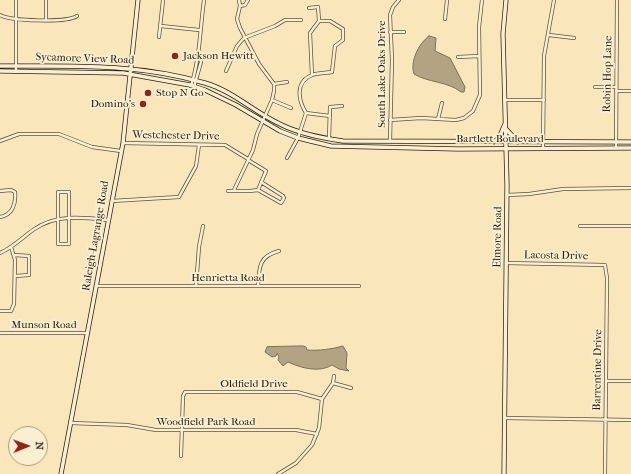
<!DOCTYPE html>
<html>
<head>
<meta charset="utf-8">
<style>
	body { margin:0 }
	#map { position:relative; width:631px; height:474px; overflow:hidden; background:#f9e6ba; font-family:"IM FELL French Canon",serif }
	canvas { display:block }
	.north { position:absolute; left:8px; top:426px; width:40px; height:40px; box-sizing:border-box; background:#fbefd2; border:1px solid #a89d87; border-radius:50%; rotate:89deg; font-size:11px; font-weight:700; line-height:16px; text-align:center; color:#2b2117 }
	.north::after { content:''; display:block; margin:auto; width:14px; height:18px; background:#8f2418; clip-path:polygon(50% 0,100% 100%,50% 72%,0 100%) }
</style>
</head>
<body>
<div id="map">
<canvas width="631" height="474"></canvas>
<div class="north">N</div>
</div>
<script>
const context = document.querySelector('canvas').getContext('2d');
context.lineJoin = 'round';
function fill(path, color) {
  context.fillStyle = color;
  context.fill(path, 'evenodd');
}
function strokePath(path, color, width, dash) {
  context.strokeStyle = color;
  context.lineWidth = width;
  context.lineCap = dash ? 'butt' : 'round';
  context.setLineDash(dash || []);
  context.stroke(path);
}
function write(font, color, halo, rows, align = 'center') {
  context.font = font + ' "IM FELL French Canon",serif';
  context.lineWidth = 3.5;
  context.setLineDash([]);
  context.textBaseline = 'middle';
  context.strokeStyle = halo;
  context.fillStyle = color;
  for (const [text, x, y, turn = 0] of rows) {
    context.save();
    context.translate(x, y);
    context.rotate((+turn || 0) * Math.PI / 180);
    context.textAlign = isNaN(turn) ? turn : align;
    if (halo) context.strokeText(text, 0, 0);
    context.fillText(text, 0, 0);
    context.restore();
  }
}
const water = new Path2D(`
	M 429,36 L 436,38 L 435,51 L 450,58 L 465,87 L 464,92 L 461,92 C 447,81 429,83 414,74 C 410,62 418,44 429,36 Z
	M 303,346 L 306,347 L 307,350 C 319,351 332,349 343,346 L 347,353 L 346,368 L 349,371 L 339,369 L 332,365 C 319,373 301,368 288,362 L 283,366 L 278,360 L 279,357 L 277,353 L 276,356 L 272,357 L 265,352 L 267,347 Z`);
fill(water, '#b3a383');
strokePath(water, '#7d6f58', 1);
const street = new Path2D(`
	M 240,6 L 245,5 L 248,0
	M 309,8 L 318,7 L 319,21
	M 0,15 C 10,21 67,23 77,16
	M 46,19 L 46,0
	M 445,19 L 447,0
	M 161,26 L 199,30
	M 390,32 L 404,32
	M 549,35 L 574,38
	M 159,37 L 163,0
	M 458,57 L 479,56
	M 16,71 L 16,0
	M 226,71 L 237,46 L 244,38 L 275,26 L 285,20 L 301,20
	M 312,75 L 310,33 L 319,21
	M 274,84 L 287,82
	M 191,86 C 200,58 200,29 204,0
	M 194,87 L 201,62 L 199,55
	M 595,87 L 616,87
	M 616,91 L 631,91
	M 272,100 L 291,108
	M 505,100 L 544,100
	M 306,113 L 330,116
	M 438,119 L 442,103
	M 390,120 L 421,118 L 456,120 L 464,118 L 473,111 L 480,95 L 479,27 L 482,0
	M 329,139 L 330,107 L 342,106
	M 0,141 L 19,134 L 59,134 L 92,147 L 121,151
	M 390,141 L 392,60 L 390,15 L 393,7 L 399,0
	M 123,143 L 225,145 L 248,159
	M 543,148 L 544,56 L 554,0
	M 616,148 L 617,0
	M 287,158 L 298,138 L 306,113 C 298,100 295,82 312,75 C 318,73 326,73 332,72 L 335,46 L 343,40 L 343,29 L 330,21 L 319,21
	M 248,160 L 266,171 L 258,190
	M 234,190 L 253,150 L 257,134 L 272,100 L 274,91 L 274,84 L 259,64 L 240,28 L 237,19 L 240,6 L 239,0
	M 0,191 L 11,190 L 15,192 C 16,203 13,215 0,217
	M 228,191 L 250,191 L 258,190 L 281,203 L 284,198 L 283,196 L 261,182
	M 58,192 L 69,192 L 69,244 L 58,244 Z
	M 507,195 L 529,194 L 563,189 L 631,188
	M 112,201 L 179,197 L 196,166 L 199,145
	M 580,226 L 631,226
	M 0,253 C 12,248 22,238 33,230 C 55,214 82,217 108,220
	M 14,255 L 29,256 L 29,275 L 15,276
	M 506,263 L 605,265 L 607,278 L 605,474
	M 96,286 L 359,286
	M 196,286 L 199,247 L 203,226
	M 258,286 C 259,267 259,256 279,251
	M 0,311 L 11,311 L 14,304 L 15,260 L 11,247
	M 0,333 L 87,333
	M 606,381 L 631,381
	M 333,383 L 351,388
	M 505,418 L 631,420
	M 71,423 L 127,425 L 156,430 L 296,430 L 317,434
	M 181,456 L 183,396 L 185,392 L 297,392 L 322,399
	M 278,474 L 296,463 L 312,445 L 319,428 L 322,399 L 333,383 L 334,376`);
const secondary = new Path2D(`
	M 0,66 C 68,66 138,63 205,83 C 233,91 255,113 282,125 C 300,134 322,138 343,141 L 631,142
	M 0,71 L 123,73 L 190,85 L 205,90 L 236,105 L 280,131 L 298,138 L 331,146 L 458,149 L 631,148
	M 506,129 L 518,142
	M 494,142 L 499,138 L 505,124
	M 61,474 L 123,143 L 138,0
	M 504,474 L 507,185 L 503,34 L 506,0`);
strokePath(street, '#5e5240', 4);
strokePath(secondary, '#2b2117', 5);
strokePath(street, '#fbefd2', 2.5);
strokePath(secondary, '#fbefd2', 3.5);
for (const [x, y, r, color] of [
	[175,56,4,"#8f2418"],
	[148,93,4,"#8f2418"],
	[143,104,4,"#8f2418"]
]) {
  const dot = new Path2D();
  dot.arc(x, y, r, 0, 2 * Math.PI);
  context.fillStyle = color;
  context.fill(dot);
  strokePath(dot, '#fbefd2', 1.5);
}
write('11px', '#2b2117', '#fbefd2', [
	["Jackson Hewitt",183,56],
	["Stop N Go",156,93],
	["Domino's",135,104,"right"]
], 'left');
write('11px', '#2b2117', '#fbefd2', [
	["Sycamore View Road",85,59,2],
	["South Lake Oaks Drive",382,74,-90],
	["Robin Hop Lane",608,74,-89],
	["Westchester Drive",176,136,1],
	["Bartlett Boulevard",500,139],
	["Raleigh-Lagrange Road",96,236,-80],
	["Elmore Road",498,237,-89],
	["Lacosta Drive",556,256,1],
	["Henrietta Road",228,278],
	["Munson Road",44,325],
	["Barrentine Drive",598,370,-89],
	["Oldfield Drive",254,384],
	["Woodfield Park Road",206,422]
]);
</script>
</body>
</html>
